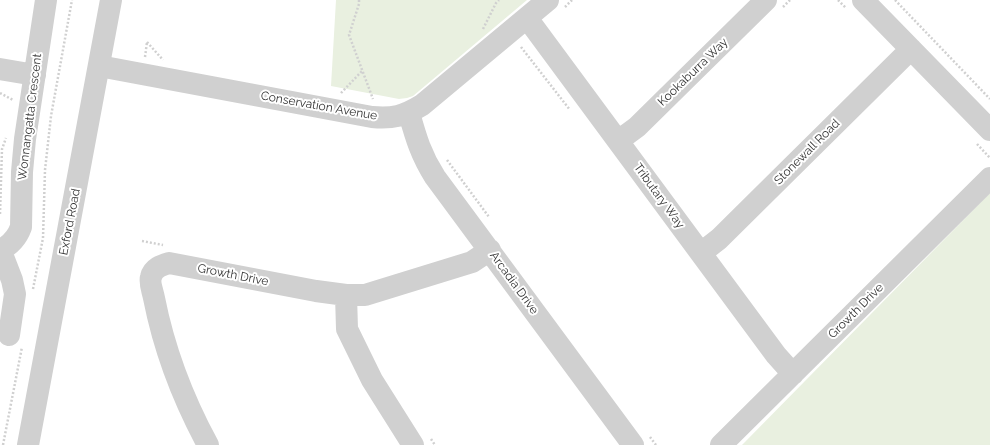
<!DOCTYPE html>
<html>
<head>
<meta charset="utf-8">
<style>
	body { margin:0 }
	canvas { display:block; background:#fff }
</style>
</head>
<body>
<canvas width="990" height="445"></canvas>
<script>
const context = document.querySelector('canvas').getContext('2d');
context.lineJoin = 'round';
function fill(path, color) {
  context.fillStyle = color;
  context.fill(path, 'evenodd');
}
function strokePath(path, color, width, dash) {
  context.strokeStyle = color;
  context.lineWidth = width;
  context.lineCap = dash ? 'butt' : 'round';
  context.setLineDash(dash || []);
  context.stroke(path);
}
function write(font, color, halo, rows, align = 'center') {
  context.font = font + ' Raleway,sans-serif';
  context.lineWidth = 4;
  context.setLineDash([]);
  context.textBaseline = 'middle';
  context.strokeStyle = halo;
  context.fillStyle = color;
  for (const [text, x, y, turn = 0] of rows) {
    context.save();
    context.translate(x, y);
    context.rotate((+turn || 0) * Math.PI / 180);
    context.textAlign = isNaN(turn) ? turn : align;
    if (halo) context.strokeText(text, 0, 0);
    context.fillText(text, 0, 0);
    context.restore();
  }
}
fill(new Path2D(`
	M 336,0 L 527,0 L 413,96 L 407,98 L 399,99 L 331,86 Z
	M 990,193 L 990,445 L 742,445 Z`), '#e9f0e0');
strokePath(new Path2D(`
	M 359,0 L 359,4 L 349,35 L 373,99
	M 838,0 L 846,8
	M 895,0 L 990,99
	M 565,7 L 572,0
	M 783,7 L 790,0
	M 483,29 L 496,3 L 499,0
	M 147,42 L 163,60
	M 521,47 L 570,110
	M 145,57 L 147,42
	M 0,93 L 13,100
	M 341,93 L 363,70
	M 977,144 L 990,158
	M 447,160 L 489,217
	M 0,214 L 2,149 L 6,138
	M 142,241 L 163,245
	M 33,289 L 43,238 L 45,170 L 51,116 L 72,0
	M 650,437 L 656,445
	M 431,439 L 435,445
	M 3,445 L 22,347`), '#d0d0d0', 2.5, [2, 2]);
strokePath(new Path2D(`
	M 863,0 L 990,130
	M 527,18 L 776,355 L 793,374
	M 99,66 L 372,117 C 393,119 404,116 422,105 L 548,0
	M 0,69 L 35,75
	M 409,113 C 416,138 421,155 435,177 L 633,445
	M 618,141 L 637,127 L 766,0
	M 0,249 L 12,280 L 15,294 L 9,335
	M 0,250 C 11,245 17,238 21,227 L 22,172 L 25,139 L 46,0
	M 701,253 L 719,239 L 911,49
	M 346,295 L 347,329 L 372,380 L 413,445
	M 28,445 L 111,0
	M 208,445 C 183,399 164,349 154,298 C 153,292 149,283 151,277 C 153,268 162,265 169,263 L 316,291 L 346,295 L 365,295 L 472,262 L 490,250
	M 721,445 L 990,178`), '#d0d0d0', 22);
write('12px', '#333', '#fff', [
	["Kookaburra Way",693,72,-44],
	["Conservation Avenue",319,106,10],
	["Wonnangatta Crescent",30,117,-83],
	["Stonewall Road",807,152,-45],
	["Tributary Way",659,196,54],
	["Exford Road",70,222,-79],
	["Growth Drive",233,275,11],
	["Arcadia Drive",514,283,54],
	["Growth Drive",856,311,-45]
]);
</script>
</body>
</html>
